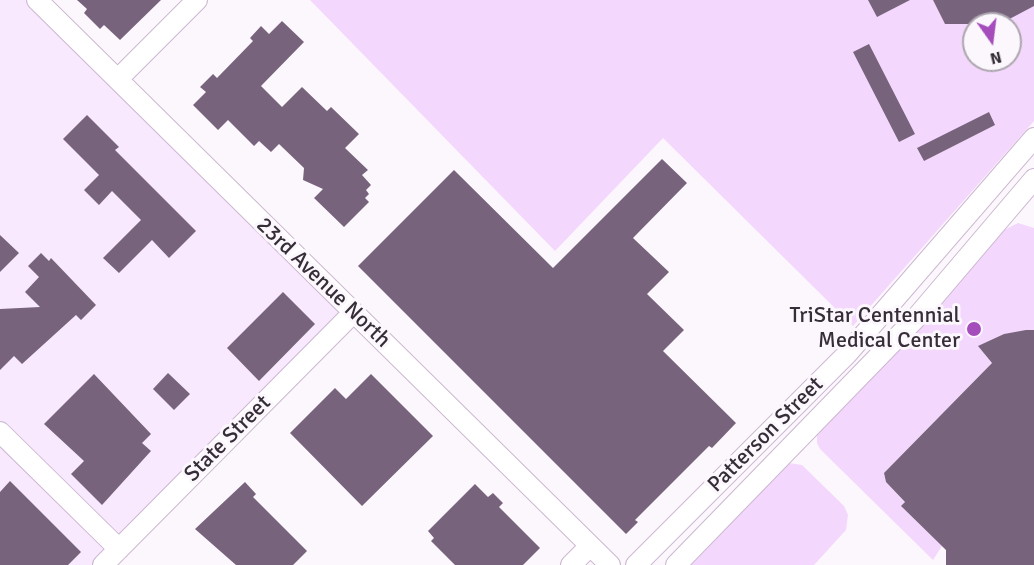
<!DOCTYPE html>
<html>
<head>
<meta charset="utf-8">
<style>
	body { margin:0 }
	#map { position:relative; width:1034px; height:565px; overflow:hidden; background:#fcf7fd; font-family:Signika,sans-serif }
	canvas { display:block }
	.north { position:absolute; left:962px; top:12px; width:60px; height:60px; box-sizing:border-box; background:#fcf7fd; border:2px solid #aca6ae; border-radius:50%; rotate:166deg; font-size:16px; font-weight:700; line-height:24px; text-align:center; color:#352d37 }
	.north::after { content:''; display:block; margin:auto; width:21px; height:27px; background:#a44dbb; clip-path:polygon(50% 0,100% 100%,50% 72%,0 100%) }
</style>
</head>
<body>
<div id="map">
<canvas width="1034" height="565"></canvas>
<div class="north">N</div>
</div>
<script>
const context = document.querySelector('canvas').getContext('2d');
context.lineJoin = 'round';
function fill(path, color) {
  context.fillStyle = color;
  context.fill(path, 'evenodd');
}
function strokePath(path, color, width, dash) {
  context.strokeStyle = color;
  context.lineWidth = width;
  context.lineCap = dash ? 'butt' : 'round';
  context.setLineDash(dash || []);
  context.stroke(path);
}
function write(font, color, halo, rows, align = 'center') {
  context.font = font + ' Signika,sans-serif';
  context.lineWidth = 6;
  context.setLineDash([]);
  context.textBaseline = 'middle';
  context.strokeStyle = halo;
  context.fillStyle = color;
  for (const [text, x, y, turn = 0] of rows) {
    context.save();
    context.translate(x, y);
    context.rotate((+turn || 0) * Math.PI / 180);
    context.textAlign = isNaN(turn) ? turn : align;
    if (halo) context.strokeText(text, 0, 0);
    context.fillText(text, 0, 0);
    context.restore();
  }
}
fill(new Path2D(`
	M 0,0 L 37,0 L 347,307 L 103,565 L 0,565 Z`), '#f9e9fe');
fill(new Path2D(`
	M 310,0 L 1034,0 L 1034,121 L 853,326 L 663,138 L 555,251 ZM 974,24 L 1010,24 L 1010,60 L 974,60 Z
	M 1018,223 L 1034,228 L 1034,331 L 1004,334 L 979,347 L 992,363 L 884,473 L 886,482 L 905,502 L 902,507 L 942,546 L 933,560 L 820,449 L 817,443 L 817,435 L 1004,230 Z
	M 789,463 L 802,465 L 844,506 L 848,515 L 846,530 L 814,565 L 691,565 Z`), '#f4d7fc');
fill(new Path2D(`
	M 77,0 L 161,0 L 120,40 L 104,25 L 100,29 L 84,13 L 87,9 Z
	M 868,0 L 910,0 L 877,17 Z
	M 933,0 L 1034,0 L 1034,6 L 1000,24 L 945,24 Z
	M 282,21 L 304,42 L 261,86 L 282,107 L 302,87 L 327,111 L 331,107 L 359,134 L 345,148 L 368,170 L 362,175 L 371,185 L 366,190 L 369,194 L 365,198 L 369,202 L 344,227 L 314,198 L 323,189 L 303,180 L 304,168 L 279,144 L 271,152 L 259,141 L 254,146 L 228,120 L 218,130 L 193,105 L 206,92 L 200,87 L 213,74 L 217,78 L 253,41 L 250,38 L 261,26 L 269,34 Z
	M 869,44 L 915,134 L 899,142 L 853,52 Z
	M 989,112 L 995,125 L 924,161 L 917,148 Z
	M 87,115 L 119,147 L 115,150 L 196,231 L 169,258 L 152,240 L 119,273 L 103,258 L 141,220 L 112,191 L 99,205 L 84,190 L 99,175 L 63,139 Z
	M 662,159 L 687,183 L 633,238 L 669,272 L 647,294 L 684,330 L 663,351 L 736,423 L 712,448 L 709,446 L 635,520 L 638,522 L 626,534 L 358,266 L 454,170 L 553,268 Z
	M 0,235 L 19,253 L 0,272 Z
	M 41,253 L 49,261 L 51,258 L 96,305 L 81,320 L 76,315 L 22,364 L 14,356 L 0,370 L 0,309 L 40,307 L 25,292 L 39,277 L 28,266 Z
	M 283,292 L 315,324 L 259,381 L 227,348 Z
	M 1026,330 L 1034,330 L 1034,565 L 946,565 L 946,550 L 901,506 L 905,502 L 886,482 L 884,473 L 992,363 L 978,346 L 1004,334 Z
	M 168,373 L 190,394 L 174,410 L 153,389 Z
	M 94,374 L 151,434 L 142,443 L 151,451 L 102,505 L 71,474 L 84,461 L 44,424 Z
	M 371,374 L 433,436 L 362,506 L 290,433 L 335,388 L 346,399 Z
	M 10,481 L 81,552 L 68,565 L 0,565 L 0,492 Z
	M 245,482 L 256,494 L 253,497 L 307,551 L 293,565 L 236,565 L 195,529 Z
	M 475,484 L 488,497 L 493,493 L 503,503 L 499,507 L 540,548 L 523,565 L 455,565 L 431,541 L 434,538 L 428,531 Z`), '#77647c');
const minor = new Path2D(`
	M 37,0 L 610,565
	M 118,79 L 197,0
	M 0,432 L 119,549
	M 103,565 L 353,313
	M 571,565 L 590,546
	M 636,565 L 847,354 L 1034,138
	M 676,565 L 915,319 L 1034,179`);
strokePath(minor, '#ccb7d1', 22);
strokePath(minor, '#fff', 20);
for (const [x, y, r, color] of [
	[974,329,8,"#a44dbb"]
]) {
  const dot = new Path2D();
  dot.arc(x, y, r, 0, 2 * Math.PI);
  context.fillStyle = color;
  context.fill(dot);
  strokePath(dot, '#fcf7fd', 2);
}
write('22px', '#352d37', '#fcf7fd', [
	["23rd Avenue North",323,283,44],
	["Patterson Street",766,435,-45],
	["State Street",228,439,-45]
]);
write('22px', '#352d37', '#fcf7fd', [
	["TriStar Centennial",960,316],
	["Medical Center",960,341]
], 'right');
</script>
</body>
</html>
